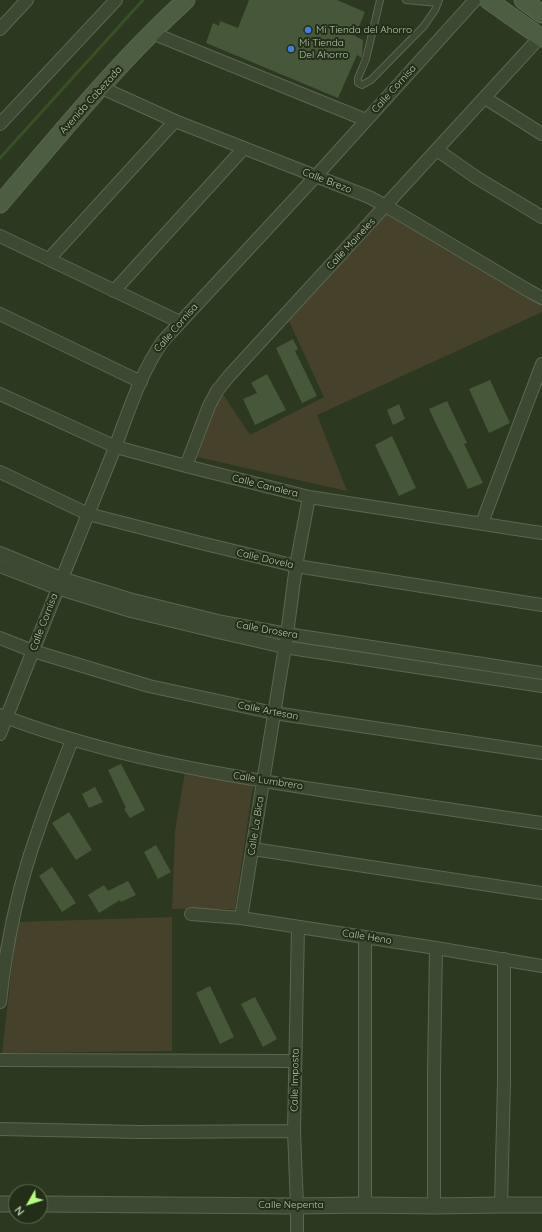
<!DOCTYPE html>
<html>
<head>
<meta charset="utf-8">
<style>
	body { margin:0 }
	#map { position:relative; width:542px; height:1232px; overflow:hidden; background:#2c3920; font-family:Quicksand,sans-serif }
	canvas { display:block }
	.north { position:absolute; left:8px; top:1184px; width:40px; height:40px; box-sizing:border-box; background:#232e19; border:1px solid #5f6b55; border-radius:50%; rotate:231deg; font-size:11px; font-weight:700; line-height:16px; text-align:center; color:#b8c6ae }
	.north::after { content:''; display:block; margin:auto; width:14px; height:18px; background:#b4fc7d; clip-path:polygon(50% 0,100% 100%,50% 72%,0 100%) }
</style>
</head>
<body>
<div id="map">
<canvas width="542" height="1232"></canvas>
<div class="north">N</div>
</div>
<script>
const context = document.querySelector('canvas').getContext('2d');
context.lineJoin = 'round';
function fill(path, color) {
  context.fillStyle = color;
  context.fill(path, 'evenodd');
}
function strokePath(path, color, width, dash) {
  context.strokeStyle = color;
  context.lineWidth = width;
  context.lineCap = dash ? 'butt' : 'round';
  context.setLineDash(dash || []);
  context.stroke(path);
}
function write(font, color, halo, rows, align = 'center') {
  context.font = font + ' Quicksand,sans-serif';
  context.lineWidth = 4;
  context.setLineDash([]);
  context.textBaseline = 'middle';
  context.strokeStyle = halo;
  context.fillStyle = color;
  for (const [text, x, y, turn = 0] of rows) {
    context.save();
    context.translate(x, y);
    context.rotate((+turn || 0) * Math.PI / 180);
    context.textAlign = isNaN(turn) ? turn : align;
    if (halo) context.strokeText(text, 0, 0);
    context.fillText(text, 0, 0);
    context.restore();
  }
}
fill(new Path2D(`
	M 387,213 L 542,304 L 542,312 L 317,415 L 347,491 L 197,457 L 221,391 L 250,435 L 324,397 L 289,321 Z
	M 185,772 L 253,786 L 235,909 L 172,909 L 175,831 Z
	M 172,917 L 172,1051 L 2,1053 L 17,922 Z`), '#46412b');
strokePath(new Path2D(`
	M 0,158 L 143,0`), '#385025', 3);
fill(new Path2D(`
	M 249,0 L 337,0 L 365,12 L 355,36 L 363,40 L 362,58 L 357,55 L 338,98 L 206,43 L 213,23 L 219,26 L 220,21 L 238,28 Z
	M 293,339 L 298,349 L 295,351 L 317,396 L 302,403 L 276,348 Z
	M 267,374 L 286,410 L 255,425 L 243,399 L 257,393 L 251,383 Z
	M 490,380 L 510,423 L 489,433 L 469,389 Z
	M 447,401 L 467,443 L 464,444 L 483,483 L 468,489 L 450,451 L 449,451 L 429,409 Z
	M 399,404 L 405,419 L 393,425 L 387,410 Z
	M 392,436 L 416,488 L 399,496 L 375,445 Z
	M 121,764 L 145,810 L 130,818 L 124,809 L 126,808 L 108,770 Z
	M 95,787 L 103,802 L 89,808 L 82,794 Z
	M 69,812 L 92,850 L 76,860 L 52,823 Z
	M 156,845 L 171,872 L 158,879 L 144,852 Z
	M 52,867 L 76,903 L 62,912 L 39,876 Z
	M 128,881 L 136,895 L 121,902 L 120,900 L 99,913 L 88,895 L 104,885 L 108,891 Z
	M 210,986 L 234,1037 L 220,1044 L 196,993 Z
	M 255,997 L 277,1039 L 263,1047 L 241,1004 Z`), '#475739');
const service = new Path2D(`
	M 380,0 L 366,59 L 358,78 L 358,83 L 362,85 L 371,80 L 424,26 L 435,10 L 439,0
	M 406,0 L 438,3`);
const minor = new Path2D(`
	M 0,29 L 27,0
	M 152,33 L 366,120
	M 100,87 L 175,121 L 369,197 L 386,206 L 529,291 L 542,298
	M 485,98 L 542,134
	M 0,124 L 116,0
	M 437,150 L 477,178 L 542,217
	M 0,236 L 180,322
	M 49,259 L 175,121
	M 114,291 L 244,148
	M 0,314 L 141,382
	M 0,394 L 116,447 L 186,466 L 309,497 L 542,533
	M 186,466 L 209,406 L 217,391 L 229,376 L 540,37
	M 0,472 L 88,514 L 201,543 L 296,566 L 542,605
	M 482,523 L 542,364
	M 0,553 L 61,578 L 129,599 L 222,622 L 287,634 L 542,673
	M 0,566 L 57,588 L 131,611 L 218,632 L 284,647 L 542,686
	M 0,638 L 33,651 L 149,686 L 274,713 L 542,753
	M 0,715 C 107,756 220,775 333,792 C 402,802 472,812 542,823
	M 0,734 C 36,642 73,551 110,460 C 126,421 138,376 163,341 L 316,176 L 475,0
	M 253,849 L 542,893
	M 191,914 L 241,918 L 436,948 L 542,966
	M 241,918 L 287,634 L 296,566 L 309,497
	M 365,937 L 365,1205
	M 0,1002 C 6,944 19,883 39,828 C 49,798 61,769 72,740
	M 0,1060 L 295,1061
	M 0,1129 L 140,1132 L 294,1131
	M 501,1205 L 504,1082 L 504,959
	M 434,1206 L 434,1073 L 436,948
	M 297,1232 L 297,1206 L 294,1131 L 298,927`);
const tertiary = new Path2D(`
	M 0,1204 L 16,1204
	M 40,1204 L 297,1206 L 365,1205 L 434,1206 L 501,1205 L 542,1205`);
const secondary = new Path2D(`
	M 488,0 L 542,38
	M 523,0 L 542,14
	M 0,204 C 60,134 118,62 186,0`);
strokePath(service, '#5b6751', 8);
strokePath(minor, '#5b6751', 14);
strokePath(tertiary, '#5b6751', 17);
strokePath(secondary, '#5b6751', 19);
strokePath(service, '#3e4933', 6);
strokePath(minor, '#3e4933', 12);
strokePath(tertiary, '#3e4933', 15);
strokePath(secondary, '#4d5d41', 17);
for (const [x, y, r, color] of [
	[308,30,4,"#3f7fe0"],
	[291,49,4,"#3f7fe0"]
]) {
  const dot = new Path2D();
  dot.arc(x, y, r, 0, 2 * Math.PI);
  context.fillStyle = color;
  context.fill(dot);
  strokePath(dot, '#232e19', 1.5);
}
write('10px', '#b8c6ae', '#232e19', [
	["Mi Tienda del Ahorro",316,30],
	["Mi Tienda",299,43],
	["Del Ahorro",299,55]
], 'left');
write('10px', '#b8c6ae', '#232e19', [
	["Calle Cornisa",394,89,-48],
	["Avenida Cabezada",91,100,-48],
	["Calle Brezo",327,181,21],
	["Calle Maineles",351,244,-47],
	["Calle Cornisa",176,328,-49],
	["Calle Canalera",265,486,14],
	["Calle Dovela",265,559,13],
	["Calle Cornisa",44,622,-69],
	["Calle Drosera",267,630,10],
	["Calle Artesan",268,711,11],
	["Calle Lumbrero",268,781,9],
	["Calle La Bica",256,826,-81],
	["Calle Heno",367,937,9],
	["Calle Imposta",295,1080,-89],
	["Calle Nepenta",291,1205]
]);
</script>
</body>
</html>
